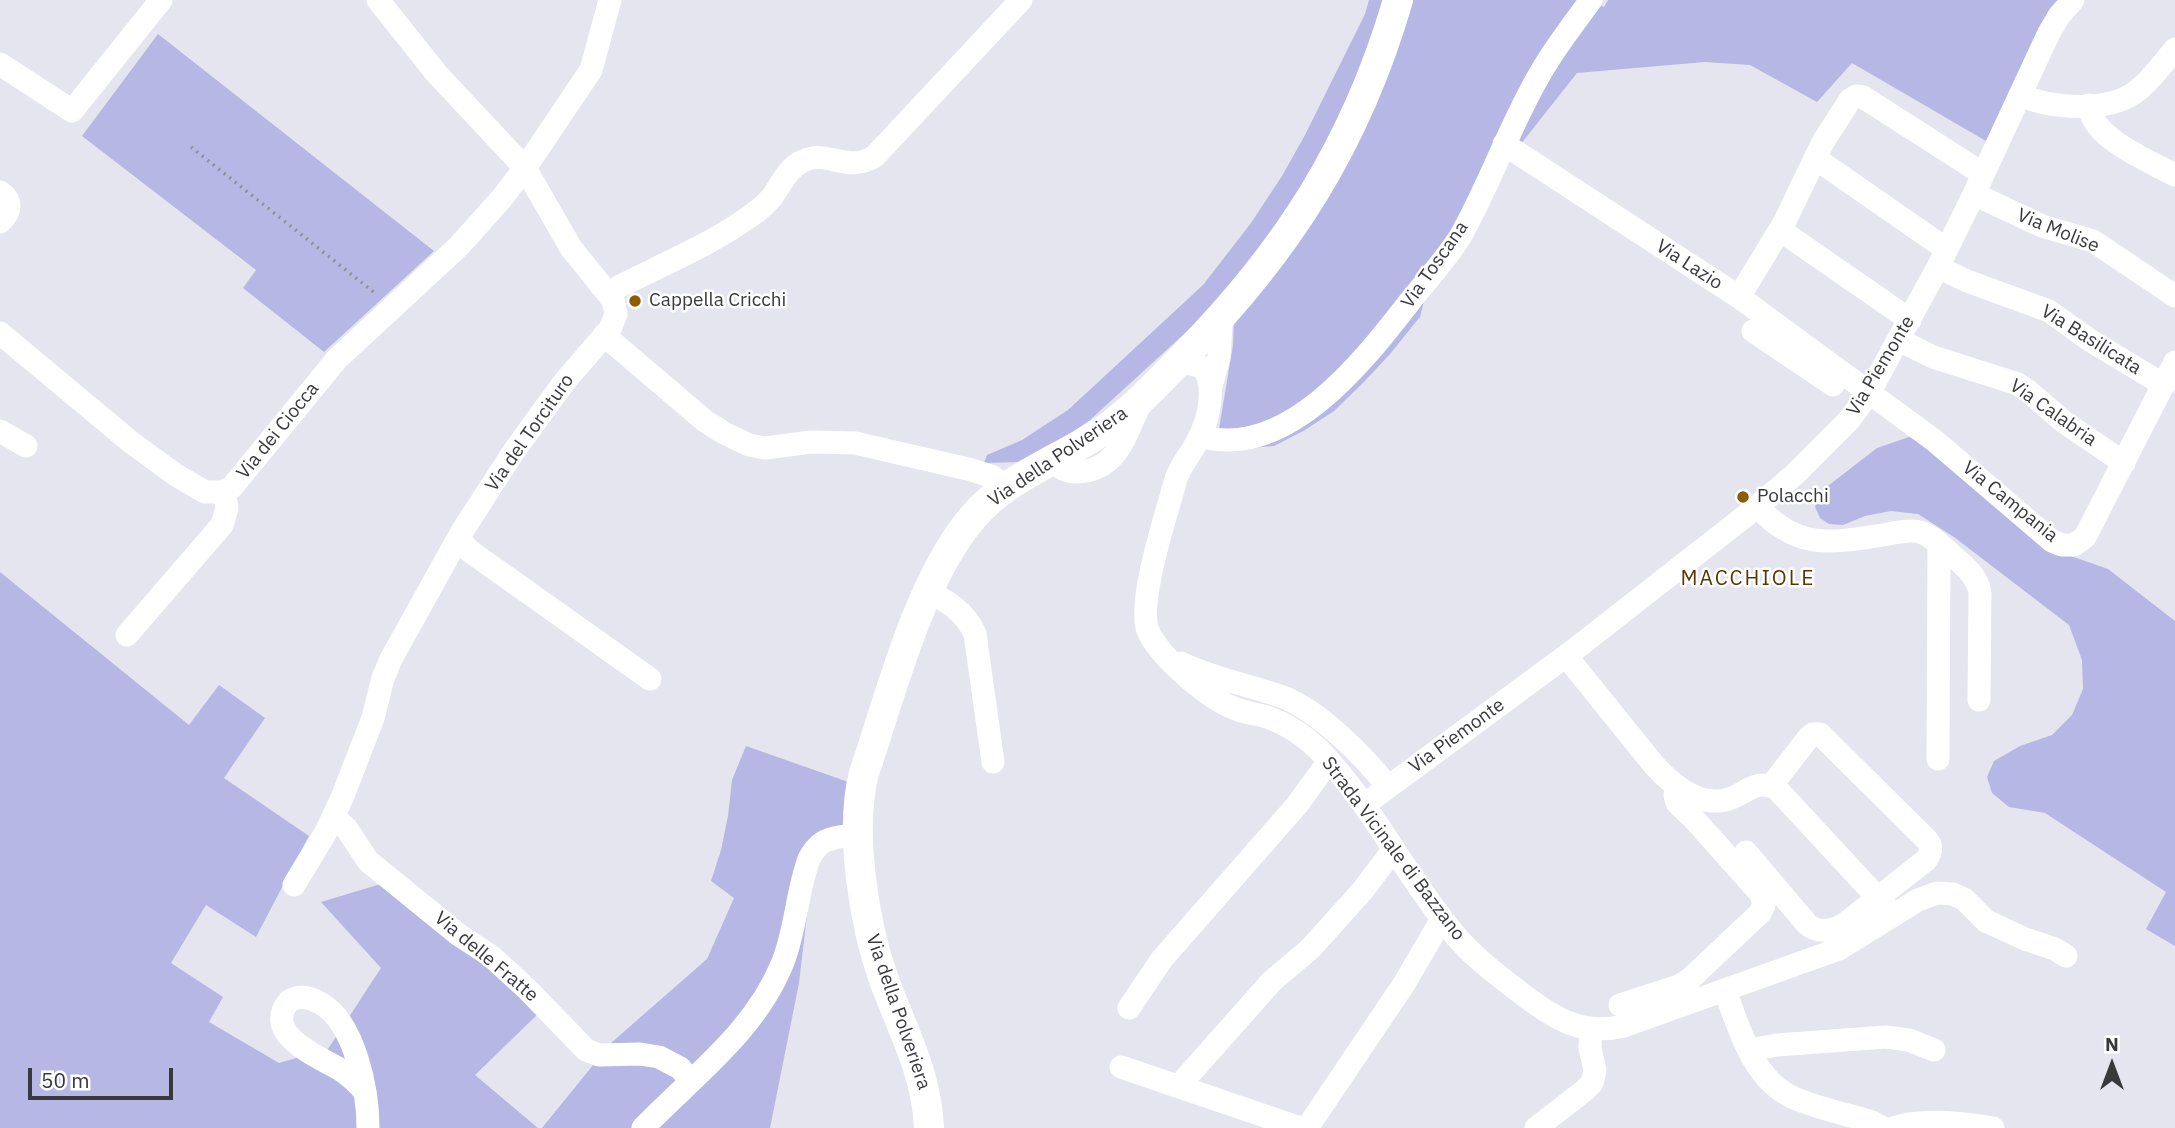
<!DOCTYPE html>
<html>
<head>
<meta charset="utf-8">
<style>
	body { margin:0 }
	#map { position:relative; width:2175px; height:1128px; overflow:hidden; background:#e4e5ee; font-family:"IBM Plex Sans",sans-serif }
	canvas { display:block }
	.north { position:absolute; left:2077px; top:1030px; width:70px; height:70px; -webkit-text-stroke:5px #fff; paint-order:stroke; rotate:0deg; font-size:19px; font-weight:700; line-height:28px; text-align:center; color:#38393c }
	.north::after { content:''; display:block; margin:auto; width:24px; height:32px; background:#38393c; clip-path:polygon(50% 0,100% 100%,50% 72%,0 100%) }
	.scale { position:absolute; left:28px; top:1068px; width:145px; height:32px; box-sizing:border-box; border:4px solid #38393c; border-top:0; padding-left:9px; font-size:21px; line-height:24px; white-space:nowrap; color:#38393c; -webkit-text-stroke:5px #fff; paint-order:stroke }
</style>
</head>
<body>
<div id="map">
<canvas width="2175" height="1128"></canvas>
<div class="north">N</div>
<div class="scale">50 m</div>
</div>
<script>
const context = document.querySelector('canvas').getContext('2d');
context.lineJoin = 'round';
function fill(path, color) {
  context.fillStyle = color;
  context.fill(path, 'evenodd');
}
function strokePath(path, color, width, dash) {
  context.strokeStyle = color;
  context.lineWidth = width;
  context.lineCap = dash ? 'butt' : 'round';
  context.setLineDash(dash || []);
  context.stroke(path);
}
function write(font, color, halo, rows, align = 'center') {
  context.font = font + ' "IBM Plex Sans",sans-serif';
  context.lineWidth = 5;
  context.setLineDash([]);
  context.textBaseline = 'middle';
  context.strokeStyle = halo;
  context.fillStyle = color;
  for (const [text, x, y, turn = 0] of rows) {
    context.save();
    context.translate(x, y);
    context.rotate((+turn || 0) * Math.PI / 180);
    context.textAlign = isNaN(turn) ? turn : align;
    if (halo) context.strokeText(text, 0, 0);
    context.fillText(text, 0, 0);
    context.restore();
  }
}
fill(new Path2D(`
	M 1369,0 L 1589,0 L 1604,7 L 1608,0 L 2058,0 L 2051,7 L 2038,29 L 1986,141 L 1852,63 L 1817,102 L 1750,65 L 1705,62 L 1577,73 L 1437,250 L 1420,317 L 1390,354 L 1363,383 L 1334,411 L 1305,430 L 1274,446 L 1236,449 L 1219,429 L 1233,345 L 1234,319 L 1219,302 L 1090,420 L 1058,442 L 1023,462 L 984,463 L 987,455 L 1022,440 L 1068,410 L 1203,285 L 1251,223 L 1282,176 L 1305,135 L 1365,14 Z
	M 158,34 L 434,251 L 324,352 L 243,288 L 256,270 L 82,136 Z
	M 1909,437 L 1931,445 L 2071,556 L 2108,569 L 2175,621 L 2175,946 L 2146,929 L 2166,892 L 2045,813 L 2009,807 L 1992,793 L 1987,777 L 1994,761 L 2020,746 L 2052,735 L 2072,715 L 2083,689 L 2082,660 L 2069,625 L 1954,537 L 1918,514 L 1891,511 L 1865,516 L 1843,525 L 1829,524 L 1820,518 L 1815,507 L 1818,496 L 1824,489 L 1877,448 Z
	M 0,572 L 189,725 L 219,685 L 265,718 L 224,778 L 309,836 L 256,937 L 206,905 L 171,963 L 223,997 L 209,1022 L 279,1063 L 328,1049 L 381,968 L 321,902 L 384,883 L 448,933 L 540,1012 L 475,1075 L 538,1128 L 0,1128 Z
	M 746,746 L 854,784 L 850,826 L 816,838 L 799,983 L 770,1128 L 542,1128 L 611,1043 L 707,959 L 734,898 L 711,881 L 721,850 L 728,816 L 732,780 Z`), '#b6b7e4');
strokePath(new Path2D(`
	M 191,147 L 376,294`), '#909197', 3.5, [2, 5]);
strokePath(new Path2D(`
	M 0,64 L 72,111 L 161,0
	M 2020,95 C 2051,109 2111,113 2138,90 C 2152,79 2163,63 2175,49
	M 2089,105 C 2091,138 2149,161 2175,175
	M 1504,144 L 1739,297 L 1935,441 L 2052,541 L 2062,545 L 2074,545 L 2085,537 L 2175,362
	M 1815,158 L 1946,249
	M 0,192 C 13,201 11,212 0,222
	M 1974,194 L 2042,226 L 2093,241 L 2175,296
	M 1780,230 L 1910,320
	M 1938,267 L 1967,281 L 2049,311 L 2091,341 L 2164,385
	M 609,294 L 620,286 C 664,264 712,244 752,215 C 759,210 766,204 772,197 C 781,185 788,167 803,161 C 828,149 848,174 875,156 L 1021,0
	M 1739,297 L 1784,223 L 1823,142 L 1850,100 L 1856,96 L 1863,97 L 1983,174
	M 1753,331 L 1833,385
	M 0,333 L 132,443 L 176,475 L 205,492 L 222,492 L 232,487 L 337,359 L 459,246 L 502,198 L 525,168 L 437,74 L 378,0
	M 604,335 L 705,421 L 724,433 L 749,445 L 765,448 L 811,442 L 855,443 L 972,470 L 993,477 L 1006,489
	M 1899,340 L 1933,357 L 2018,384 L 2028,391 L 2064,422 L 2124,463
	M 1173,367 L 1187,363 L 1202,367 C 1218,385 1208,421 1198,440 C 1191,454 1181,464 1176,479 C 1168,510 1135,606 1149,633 C 1162,659 1209,699 1236,709 C 1246,713 1257,714 1267,717 C 1287,724 1305,736 1320,751 C 1373,806 1406,877 1455,935 C 1474,958 1499,976 1522,994 C 1555,1019 1582,1036 1624,1026 L 1839,949 L 1918,900 L 1937,893 L 1953,894 L 1964,899 L 1986,921 L 2025,939 L 2055,949 L 2066,956
	M 1210,390 L 1219,357 L 1221,323 L 1226,311
	M 0,431 L 26,446
	M 1200,436 C 1287,462 1366,358 1411,300 C 1428,279 1446,259 1460,237 C 1489,186 1508,130 1537,79 C 1552,51 1572,26 1591,0
	M 1055,459 C 1060,469 1066,472 1077,472 C 1119,471 1126,432 1141,402
	M 1758,507 C 1797,550 1831,543 1883,535 C 1894,533 1909,529 1920,532 C 1933,536 1945,549 1955,558 C 1967,568 1977,577 1980,592 L 1979,700
	M 458,539 L 471,552 L 650,679
	M 929,592 C 949,602 966,613 975,634 L 993,762
	M 127,635 L 222,525 L 227,508 L 224,491
	M 1566,656 L 1654,765 C 1674,787 1705,812 1736,796 C 1751,789 1759,780 1776,788 L 1889,910
	M 1181,663 C 1214,679 1249,685 1283,697 C 1319,711 1365,757 1388,787
	M 1938,759 L 1939,544
	M 1364,805 L 1574,650 L 1753,510 L 1794,475 L 1850,419 L 1869,393 L 1938,267 L 1974,194 L 2049,33 L 2059,16 L 2073,0
	M 334,817 L 347,829 L 368,861 L 459,935 L 491,956 L 527,989 L 586,1050 L 599,1055 L 640,1054 L 659,1057 L 680,1068 L 691,1081
	M 1746,852 L 1807,924 C 1818,934 1834,931 1846,923 L 1926,860 C 1931,853 1933,847 1927,840 L 1820,734 L 1813,734 L 1809,737 L 1771,786
	M 294,885 L 326,832 L 342,798 L 373,718 L 383,678 L 391,659 L 461,533 L 514,451 L 565,381 L 610,329 L 616,314 L 613,300 L 571,248 L 525,168 L 591,70 L 610,0
	M 1725,990 C 1739,1029 1753,1080 1794,1098 C 1819,1109 1847,1114 1872,1122 L 1883,1128
	M 1620,1005 L 1679,986 L 1690,979 L 1760,913 L 1764,905 L 1761,894 L 1694,819 L 1677,803 L 1675,795 L 1677,786
	M 1129,1008 L 1162,959 L 1297,805 L 1329,761
	M 1749,1050 L 1777,1045 L 1886,1037 L 1909,1040 L 1934,1050
	M 1121,1067 L 1300,1128
	M 1185,1079 L 1272,981 L 1310,949 L 1363,890 L 1394,849
	M 365,1092 C 358,1083 351,1077 341,1070 C 320,1057 261,1035 289,1001 C 299,995 310,997 320,1003 C 355,1022 368,1091 368,1128
	M 643,1128 C 693,1076 755,1032 783,962 C 796,929 797,891 809,859 C 812,853 816,847 822,843 C 833,836 846,836 858,836
	M 1307,1128 L 1404,984 L 1442,919
	M 1536,1128 L 1585,1090 L 1592,1083 L 1595,1070 L 1590,1048 L 1591,1029
	M 1893,1128 C 1921,1118 1964,1123 1993,1128`), '#fff', 23);
strokePath(new Path2D(`
	M 929,1128 C 927,1074 902,1029 884,980 C 864,924 849,831 864,773 C 891,694 919,580 973,517 C 1011,472 1073,456 1117,420 C 1141,402 1161,379 1182,358 C 1287,252 1356,144 1398,0`), '#fff', 30);
for (const [x, y, r, color] of [
	[635,301,7,"#8c5d04"],
	[1743,497,7,"#8c5d04"]
]) {
  const dot = new Path2D();
  dot.arc(x, y, r, 0, 2 * Math.PI);
  context.fillStyle = color;
  context.fill(dot);
  strokePath(dot, '#fff', 2.5);
}
write('19px', '#38393c', '#fff', [
	["Via Molise",2058,231,22],
	["Via Toscana",1435,265,-55],
	["Via Lazio",1689,265,33],
	["Via Basilicata",2091,340,32],
	["Via Piemonte",1881,366,-59],
	["Via Calabria",2053,413,35],
	["Via dei Ciocca",278,431,-51],
	["Via del Torcituro",530,433,-55],
	["Via della Polveriera",1058,457,-34],
	["Via Campania",2010,502,39],
	["Via Piemonte",1457,736,-36],
	["Strada Vicinale di Bazzano",1393,849,53],
	["Via delle Fratte",486,957,40],
	["Via della Polveriera",898,1012,71]
]);
write('19px', '#38393c', '#fff', [
	["Cappella Cricchi",649,301],
	["Polacchi",1757,497]
], 'left');
context.letterSpacing = '2px';
write('21px', '#583800', '#fff', [
	["MACCHIOLE",1748,579]
]);
context.letterSpacing = '0px';
</script>
</body>
</html>
